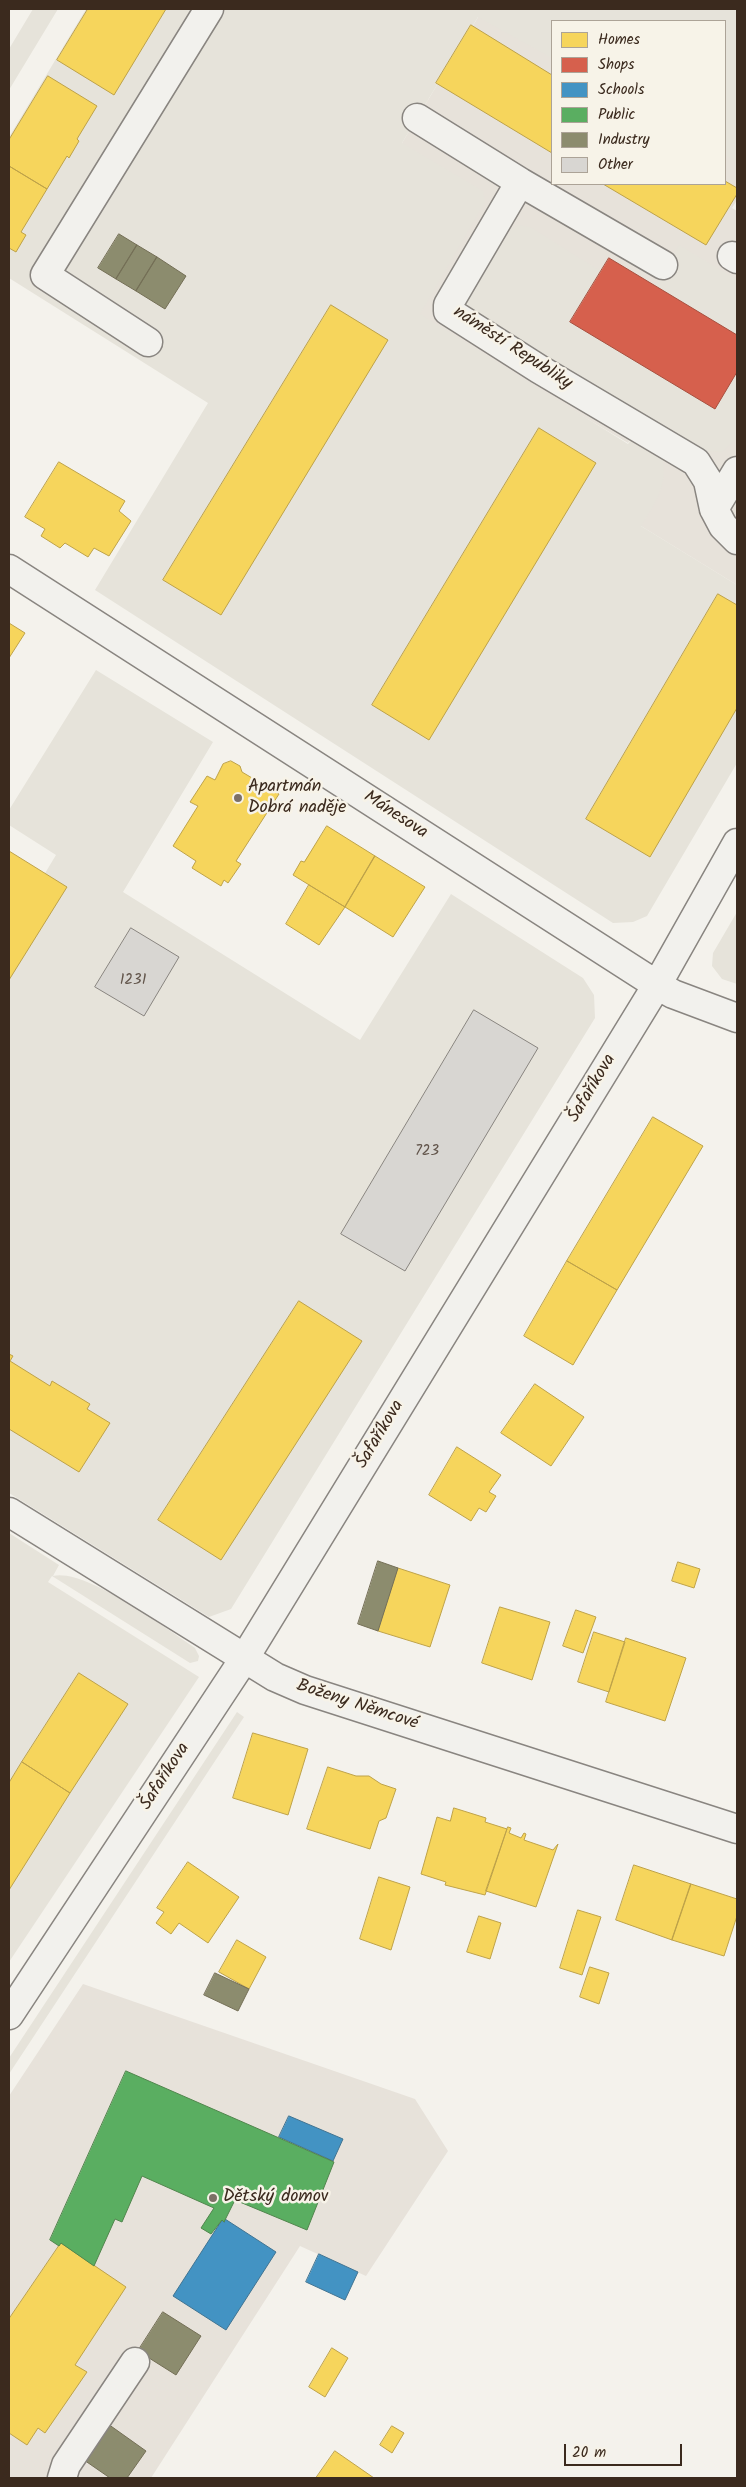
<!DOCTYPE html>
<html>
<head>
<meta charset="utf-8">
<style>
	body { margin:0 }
	#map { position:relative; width:746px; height:2487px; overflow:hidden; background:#f4f2ec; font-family:Kalam,sans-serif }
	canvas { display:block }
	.frame { position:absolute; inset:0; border:10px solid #3b2a1e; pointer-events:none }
	.legend { position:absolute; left:551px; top:20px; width:175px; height:165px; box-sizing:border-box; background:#f7f3e8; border:1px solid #aca397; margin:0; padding:6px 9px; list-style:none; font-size:15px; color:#3b2a1e }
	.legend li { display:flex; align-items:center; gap:10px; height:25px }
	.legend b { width:25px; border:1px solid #aca397 }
	.scale { position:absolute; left:564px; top:2444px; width:118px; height:22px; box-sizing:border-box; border:2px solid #3b2a1e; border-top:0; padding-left:6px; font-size:15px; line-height:18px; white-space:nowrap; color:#3b2a1e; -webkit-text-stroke:4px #f7f3e8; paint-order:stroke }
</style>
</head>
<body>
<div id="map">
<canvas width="746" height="2487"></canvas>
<div class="frame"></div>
<ul class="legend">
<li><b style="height:14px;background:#f6d55c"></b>Homes</li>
<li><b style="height:14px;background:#d6604d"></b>Shops</li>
<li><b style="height:14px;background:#4393c3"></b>Schools</li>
<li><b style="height:14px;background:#5aae61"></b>Public</li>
<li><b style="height:14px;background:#8c8c6e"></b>Industry</li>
<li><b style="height:14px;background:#d8d6d2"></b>Other</li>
</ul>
<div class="scale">20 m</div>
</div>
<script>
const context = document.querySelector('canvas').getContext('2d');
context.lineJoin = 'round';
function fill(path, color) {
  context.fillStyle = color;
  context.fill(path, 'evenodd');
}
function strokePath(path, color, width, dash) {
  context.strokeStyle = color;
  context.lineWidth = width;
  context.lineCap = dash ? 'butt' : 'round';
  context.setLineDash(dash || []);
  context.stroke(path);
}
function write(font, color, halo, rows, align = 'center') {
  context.font = font + ' Kalam,sans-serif';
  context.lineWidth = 5;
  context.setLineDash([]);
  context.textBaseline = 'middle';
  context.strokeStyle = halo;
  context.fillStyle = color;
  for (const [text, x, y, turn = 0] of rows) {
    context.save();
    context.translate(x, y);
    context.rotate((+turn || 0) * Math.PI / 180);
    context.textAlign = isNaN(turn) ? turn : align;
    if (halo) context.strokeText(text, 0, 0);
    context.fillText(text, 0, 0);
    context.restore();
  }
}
fill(new Path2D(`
	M 483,9 L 505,9 L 552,37 L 552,184 L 725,184 L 725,141 L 737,149 L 737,200 L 732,208 L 737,211 L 737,585 L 641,526 L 631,438 L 628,443 L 418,318 L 402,143 Z
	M 83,1984 L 415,2099 L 448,2151 L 366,2276 L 300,2246 L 151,2478 L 9,2478 L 9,2096 Z`), '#e7e2da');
fill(new Path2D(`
	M 33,9 L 58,9 L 9,90 L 9,49 Z
	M 86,9 L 737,9 L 737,162 L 725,155 L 725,21 L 552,21 L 552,58 L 478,17 L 402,143 L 483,191 L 485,202 L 420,314 L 628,444 L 632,438 L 663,458 C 667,487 656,502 641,526 L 737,585 L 737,763 L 647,916 L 633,922 L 613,923 L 95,590 L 208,403 L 9,278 L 9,137 Z
	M 519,225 L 532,228 L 600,271 L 609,257 L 655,286 L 679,245 L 737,280 L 737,438 L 722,452 L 703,451 L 611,397 L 464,306 L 511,229 Z
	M 96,670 L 213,742 L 123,892 L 360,1040 L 451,894 L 583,978 L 594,995 L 595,1018 L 231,1609 L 209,1617 L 9,1493 L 9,933 L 56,855 L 9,825 L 9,810 Z
	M 737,912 L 737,984 L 722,979 L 712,966 L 713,953 Z
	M 9,1533 L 59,1565 L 53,1576 C 85,1568 166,1628 195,1648 L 199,1656 L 198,1661 L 190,1663 L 52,1576 L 48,1582 L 199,1677 L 9,1962 Z
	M 237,1712 L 244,1717 L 9,2074 L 9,2058 Z`), '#e6e3da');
const homes = new Path2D(`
	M 88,9 L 166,9 L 114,95 L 57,60 Z
	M 471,25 L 552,75 L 552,153 L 436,83 Z
	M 48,76 L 97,106 L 77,139 L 79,141 L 69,158 L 67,156 L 47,189 L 9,166 L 9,140 Z
	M 9,166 L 47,189 L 21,232 L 26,235 L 16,252 L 9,248 Z
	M 725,181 L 737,188 L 737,194 L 706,245 L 603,184 L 725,184 Z
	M 331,305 L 388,340 L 221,615 L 163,580 Z
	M 539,428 L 596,463 L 429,740 L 372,705 Z
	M 59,462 L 125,501 L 119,511 L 131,521 L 109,556 L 94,548 L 88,557 L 65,543 L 60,548 L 41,536 L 45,529 L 25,517 Z
	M 718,594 L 737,605 L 737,708 L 650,857 L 586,819 Z
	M 9,623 L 25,633 L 9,658 Z
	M 231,761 L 240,766 L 242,772 L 279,794 L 236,861 L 241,864 L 228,883 L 224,880 L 221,886 L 192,868 L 196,861 L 173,846 L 198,806 L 190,802 L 207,776 L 215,780 L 223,764 Z
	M 327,826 L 375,856 L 345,907 L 293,875 L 301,861 L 304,862 Z
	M 9,851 L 67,887 L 9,980 Z
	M 375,856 L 425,887 L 393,937 L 345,907 Z
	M 309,885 L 345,907 L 319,945 L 286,924 Z
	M 653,1117 L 703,1146 L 617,1290 L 567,1261 Z
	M 567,1261 L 617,1290 L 573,1365 L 524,1336 Z
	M 299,1301 L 362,1341 L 221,1560 L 158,1520 Z
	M 9,1354 L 13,1356 L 10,1361 L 50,1386 L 52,1381 L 90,1404 L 87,1409 L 110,1423 L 79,1472 L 9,1429 Z
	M 535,1384 L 584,1417 L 551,1466 L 501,1433 Z
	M 457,1447 L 501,1475 L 489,1492 L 496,1496 L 486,1512 L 479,1508 L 471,1521 L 429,1495 Z
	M 678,1562 L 700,1569 L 694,1588 L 672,1581 Z
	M 398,1568 L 450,1585 L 430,1647 L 378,1631 Z
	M 500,1607 L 550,1622 L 532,1680 L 482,1663 Z
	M 576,1610 L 596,1617 L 583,1653 L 563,1646 Z
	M 594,1632 L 625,1642 L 609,1692 L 578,1682 Z
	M 626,1638 L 686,1658 L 665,1721 L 606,1702 Z
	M 79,1673 L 128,1704 L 70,1793 L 22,1762 Z
	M 253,1733 L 308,1749 L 288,1815 L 233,1798 Z
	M 22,1762 L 70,1793 L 9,1890 L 9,1783 Z
	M 328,1767 L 356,1776 L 369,1776 L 381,1784 L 396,1789 L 386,1818 L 379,1821 L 370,1849 L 307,1829 Z
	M 454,1808 L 486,1818 L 485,1822 L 507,1829 L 485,1895 L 445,1885 L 446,1882 L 421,1874 L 437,1817 L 450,1821 Z
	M 508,1827 L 511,1828 L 509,1833 L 521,1838 L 524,1833 L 526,1834 L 524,1840 L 553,1850 L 558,1844 L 536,1907 L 486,1891 Z
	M 188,1862 L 239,1897 L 208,1943 L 179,1923 L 171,1934 L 156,1923 L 164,1912 L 157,1908 Z
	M 634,1865 L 691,1884 L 672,1940 L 616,1920 Z
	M 379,1877 L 410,1887 L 391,1950 L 360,1939 Z
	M 691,1884 L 737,1899 L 737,1916 L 724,1956 L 672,1940 Z
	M 578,1910 L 601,1917 L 582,1975 L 560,1968 Z
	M 479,1916 L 501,1923 L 490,1959 L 467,1952 Z
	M 237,1940 L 266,1957 L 249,1989 L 219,1972 Z
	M 590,1967 L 609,1973 L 599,2004 L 580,1997 Z
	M 61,2243 L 126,2287 L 75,2365 L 87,2372 L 45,2433 L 38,2428 L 27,2445 L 9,2433 L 9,2319 Z
	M 332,2348 L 348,2358 L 325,2397 L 309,2387 Z
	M 392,2426 L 404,2433 L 392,2453 L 380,2445 Z
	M 335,2451 L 374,2478 L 316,2478 Z`);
fill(homes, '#f6d55c');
strokePath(homes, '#bea249', 1);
const shops = new Path2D(`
	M 609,258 L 737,335 L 737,372 L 715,409 L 570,322 Z`);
fill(shops, '#d6604d');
strokePath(shops, '#a8503f', 1);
const schools = new Path2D(`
	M 289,2116 L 343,2139 L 333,2161 L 279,2137 Z
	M 225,2219 L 276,2252 L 226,2330 L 173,2296 L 222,2220 L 224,2222 Z
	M 319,2254 L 358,2272 L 345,2300 L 306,2282 Z`);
fill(schools, '#4393c3');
strokePath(schools, '#417492', 1);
const public = new Path2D(`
	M 126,2071 L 334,2162 L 307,2230 L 235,2200 L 224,2222 L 222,2220 L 211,2234 L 201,2228 L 214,2208 L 142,2176 L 122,2222 L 115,2219 L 94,2266 L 61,2243 L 59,2246 L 50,2240 Z`);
fill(public, '#5aae61');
strokePath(public, '#51864d', 1);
const industry = new Path2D(`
	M 119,234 L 137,245 L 116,279 L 98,268 Z
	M 137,245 L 157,257 L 136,291 L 116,279 Z
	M 157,257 L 186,276 L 165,309 L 136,291 Z
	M 378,1561 L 398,1568 L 378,1631 L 358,1624 Z
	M 215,1973 L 249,1989 L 238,2011 L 204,1995 Z
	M 163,2312 L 201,2336 L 176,2375 L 138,2351 Z
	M 108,2424 L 146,2451 L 127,2478 L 110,2478 L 84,2460 Z`);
fill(industry, '#8c8c6e');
strokePath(industry, '#746f56', 1);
const building = new Path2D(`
	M 131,928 L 179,957 L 144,1016 L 95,987 Z
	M 474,1010 L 538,1048 L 405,1271 L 341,1234 Z`);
fill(building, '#d8d6d2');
strokePath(building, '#898580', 1);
const minor = new Path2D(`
	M 417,118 L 520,182
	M 732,256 L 737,259
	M 663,265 L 520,182 L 448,305 L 448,311 L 539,369 L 696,462 L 708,481 L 714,509
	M 148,342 L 45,275 L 209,9
	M 737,471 L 714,509 L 723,526 L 737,540
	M 9,569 L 657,985 L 673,994 L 737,1018
	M 9,1512 L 275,1677 L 305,1690 L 737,1829
	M 9,2015 L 244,1659 L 657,985 L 737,843
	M 62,2478 L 66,2465 L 135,2362`);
strokePath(minor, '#898580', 31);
strokePath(minor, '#f2f1ed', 28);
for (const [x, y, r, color] of [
	[238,798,5,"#7c7066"],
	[213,2198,5,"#7c7066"]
]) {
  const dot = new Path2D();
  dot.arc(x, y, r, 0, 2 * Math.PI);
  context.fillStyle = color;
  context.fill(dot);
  strokePath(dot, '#f7f3e8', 2);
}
write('15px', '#62554b', null, [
	["1231",133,981],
	["723",427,1152]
]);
write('18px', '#3b2a1e', '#f7f3e8', [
	["náměstí Republiky",512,349,33],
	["Mánesova",395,816,33],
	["Šafaříkova",593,1089,-59],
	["Šafaříkova",381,1435,-59],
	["Boženy Němcové",357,1706,18],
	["Šafaříkova",166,1777,-57]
]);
write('18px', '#3b2a1e', '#f7f3e8', [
	["Apartmán",248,788],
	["Dobrá naděje",248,809],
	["Dětský domov",223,2198]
], 'left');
</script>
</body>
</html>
